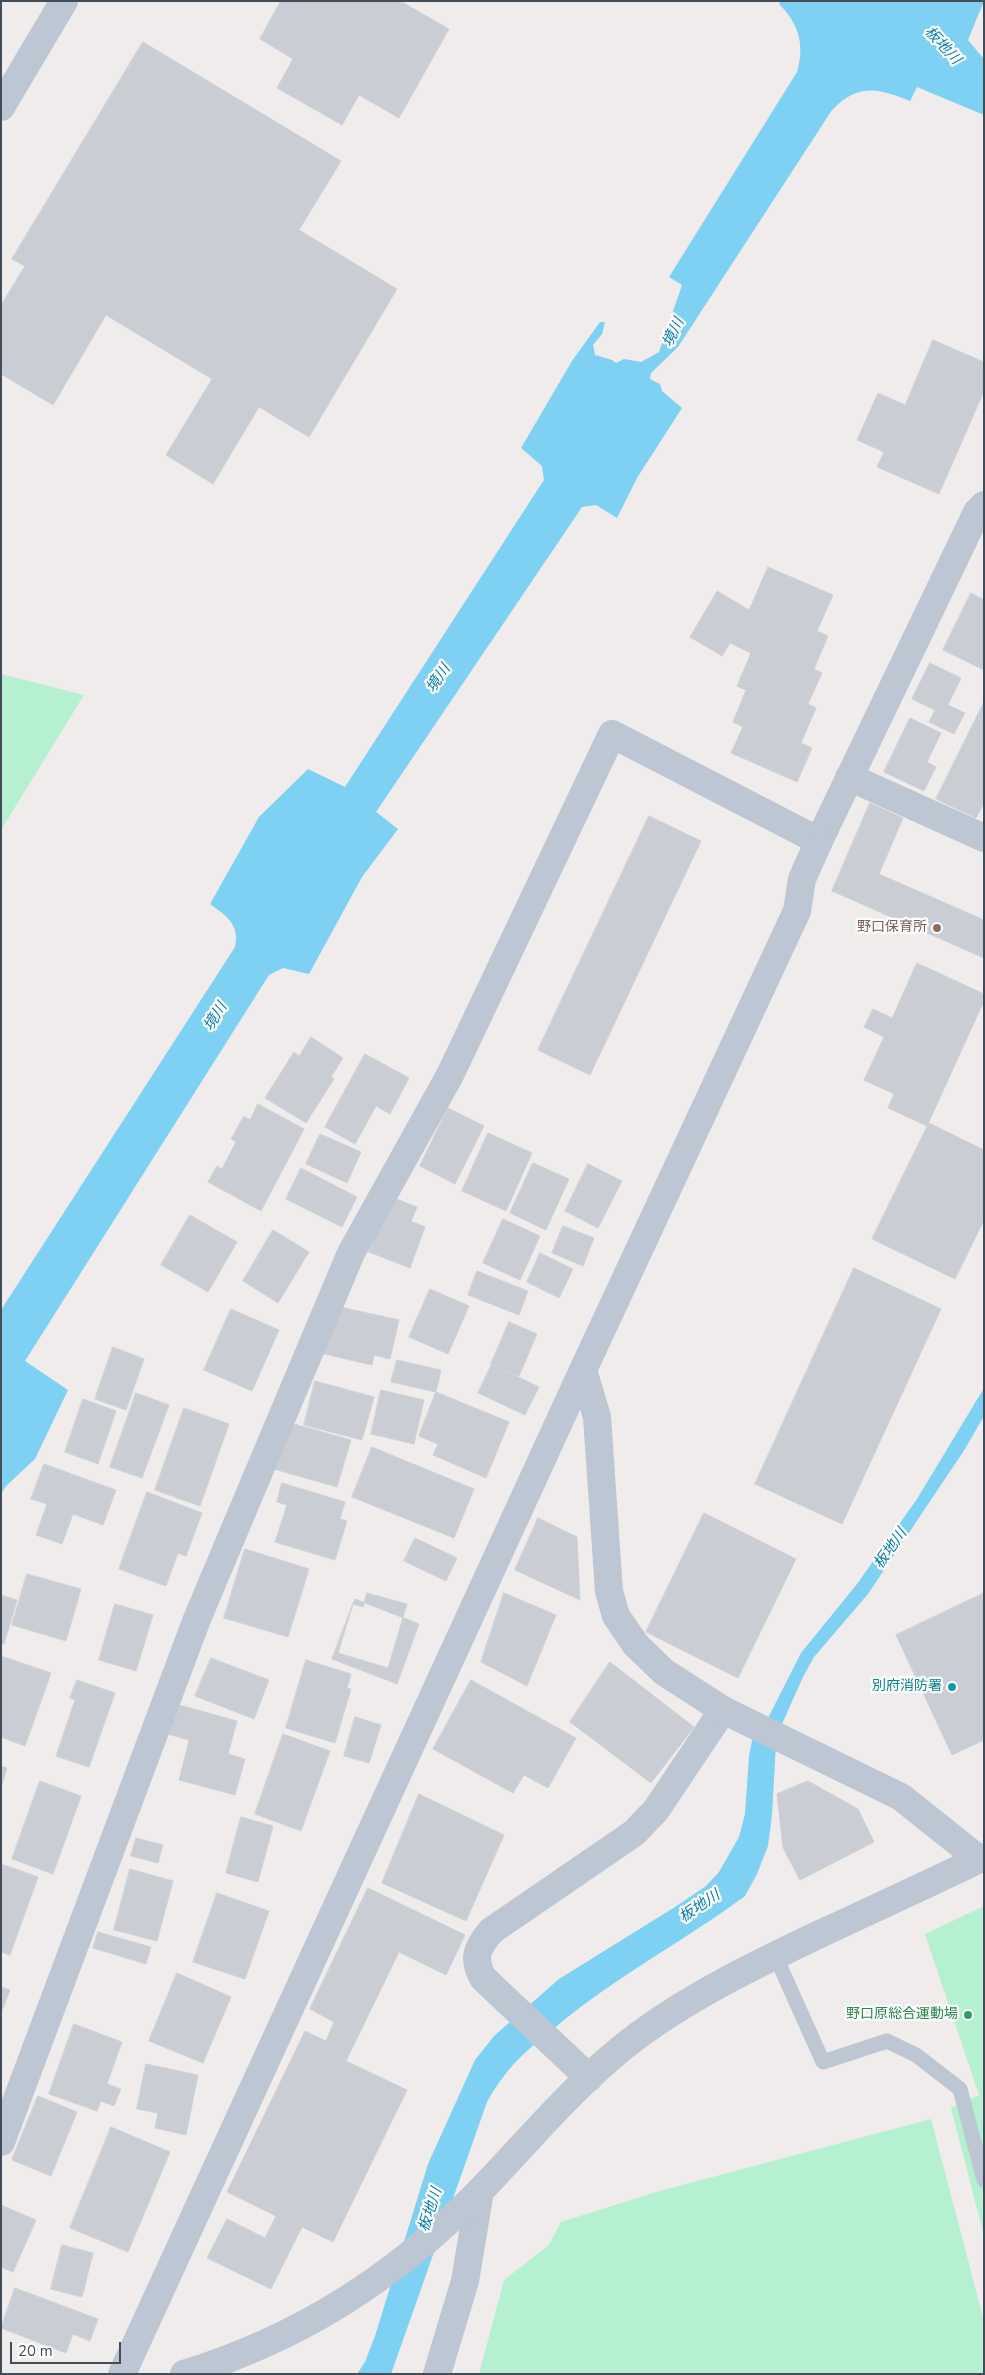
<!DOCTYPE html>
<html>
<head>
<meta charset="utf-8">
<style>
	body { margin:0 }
	#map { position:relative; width:985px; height:2375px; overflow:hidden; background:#efeceb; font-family:"Nunito Sans",sans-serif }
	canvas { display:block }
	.frame { position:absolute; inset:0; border:2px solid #434d5a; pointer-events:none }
	.scale { position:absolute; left:10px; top:2342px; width:111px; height:22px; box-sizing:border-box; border:2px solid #434d5a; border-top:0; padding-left:6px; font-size:15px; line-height:18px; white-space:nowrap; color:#434d5a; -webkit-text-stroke:4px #fff; paint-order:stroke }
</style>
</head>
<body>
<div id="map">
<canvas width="985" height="2375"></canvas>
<div class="frame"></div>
<div class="scale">20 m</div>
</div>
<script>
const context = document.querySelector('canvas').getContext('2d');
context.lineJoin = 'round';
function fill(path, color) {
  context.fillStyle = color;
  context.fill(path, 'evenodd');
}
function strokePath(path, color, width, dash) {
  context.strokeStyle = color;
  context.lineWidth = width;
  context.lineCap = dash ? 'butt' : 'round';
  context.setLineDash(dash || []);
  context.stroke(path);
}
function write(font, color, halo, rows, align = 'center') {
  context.font = font + ' "Nunito Sans","Noto Sans JP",sans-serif';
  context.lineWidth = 4.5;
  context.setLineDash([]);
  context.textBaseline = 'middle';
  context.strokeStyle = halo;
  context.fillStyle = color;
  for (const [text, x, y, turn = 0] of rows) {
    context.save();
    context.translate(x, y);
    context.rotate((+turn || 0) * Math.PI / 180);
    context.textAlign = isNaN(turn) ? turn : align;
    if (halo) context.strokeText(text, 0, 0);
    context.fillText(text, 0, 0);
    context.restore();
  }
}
fill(new Path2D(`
	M 1,674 L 84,695 L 1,830 Z
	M 984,1906 L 984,2236 L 951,2108 L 979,2095 L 925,1934 Z
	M 931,2119 L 984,2321 L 984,2374 L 479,2374 L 504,2280 L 549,2245 L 561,2222 L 656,2192 Z`), '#b5f1d1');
fill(new Path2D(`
	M 780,1 L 984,1 L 968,40 L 984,59 L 984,115 L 917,87 L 910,101 C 878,88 858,83 832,110 L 678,347 L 651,373 L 650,379 L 660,384 L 662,391 L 682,408 L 637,478 L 617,518 L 596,505 L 582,507 L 578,513 L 376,812 L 398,829 L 362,877 L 309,974 L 283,968 L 269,975 L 25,1361 L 68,1390 L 35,1459 L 6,1486 L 1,1494 L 1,1310 L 235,947 C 240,925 227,916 210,904 L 259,817 L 308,769 L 345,787 L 540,486 L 544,480 L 542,466 L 521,448 L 572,361 L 600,322 L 605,322 L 602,334 L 593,345 L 595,355 L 612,360 L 616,363 L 624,359 L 641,362 L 659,352 L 682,285 L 669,277 L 797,72 C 805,45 799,24 779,4 Z
	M 984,1388 L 984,1416 L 965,1449 L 868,1594 L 814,1657 L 803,1677 L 782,1724 L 776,1743 L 772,1815 L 768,1846 L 757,1874 L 745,1896 C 684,1941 617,1976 558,2025 C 525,2052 508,2065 487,2102 L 391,2374 L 357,2374 L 365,2362 L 375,2336 L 428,2164 L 475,2060 L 494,2036 L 559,1979 L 675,1907 L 706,1886 L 719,1872 L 739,1837 L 745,1814 L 749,1756 L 753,1736 L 768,1718 L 801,1653 L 857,1584 L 917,1499 Z`), '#7ed1f2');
const building = new Path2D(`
	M 281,1 L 400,1 L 449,29 L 399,118 L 359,95 L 342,125 L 277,88 L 293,59 L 260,39 Z
	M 143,42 L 341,161 L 299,230 L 397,289 L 309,437 L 259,407 L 213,484 L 166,455 L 212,379 L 106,315 L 53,405 L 1,374 L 1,305 L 25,266 L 12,259 Z
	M 933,340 L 984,362 L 984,391 L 939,494 L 877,467 L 884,452 L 857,440 L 878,393 L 905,405 Z
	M 768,567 L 833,595 L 817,631 L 828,636 L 814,669 L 822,673 L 808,704 L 816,708 L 801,743 L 812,748 L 797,782 L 731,753 L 743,727 L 733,722 L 746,690 L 737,686 L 751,653 L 730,643 L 722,656 L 690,637 L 717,591 L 749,610 Z
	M 971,593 L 984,600 L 984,670 L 943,650 Z
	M 930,663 L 961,678 L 948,705 L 965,713 L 954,734 L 929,722 L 935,710 L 912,699 Z
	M 984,702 L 984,803 L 976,818 L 936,799 Z
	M 910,718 L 941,733 L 927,762 L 936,767 L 924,791 L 884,772 Z
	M 870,803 L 903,818 L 879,874 L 984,920 L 984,958 L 832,891 Z
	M 649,816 L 701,841 L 590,1075 L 538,1050 Z
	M 917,963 L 984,994 L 984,1001 L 927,1126 L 888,1108 L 894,1094 L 864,1080 L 884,1037 L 864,1027 L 873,1009 L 892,1018 Z
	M 311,1037 L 343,1058 L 331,1077 L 334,1079 L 306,1123 L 265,1098 L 294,1052 L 299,1056 Z
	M 365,1054 L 409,1078 L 390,1114 L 376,1106 L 355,1144 L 325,1127 Z
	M 258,1104 L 304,1129 L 261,1211 L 208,1182 L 217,1166 L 222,1169 L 236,1142 L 231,1139 L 244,1116 L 250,1120 Z
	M 448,1108 L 484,1126 L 455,1184 L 420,1166 Z
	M 929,1123 L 984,1150 L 984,1220 L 955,1279 L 872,1239 Z
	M 488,1133 L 532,1153 L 506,1211 L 462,1191 Z
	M 320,1134 L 361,1152 L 347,1183 L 306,1164 Z
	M 533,1163 L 569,1179 L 546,1230 L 510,1213 Z
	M 588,1164 L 622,1181 L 598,1228 L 565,1211 Z
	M 301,1168 L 357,1197 L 342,1227 L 286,1199 Z
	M 391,1197 L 417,1207 L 411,1221 L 425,1227 L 410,1268 L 369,1252 Z
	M 190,1215 L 237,1242 L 208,1292 L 161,1265 Z
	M 503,1219 L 540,1236 L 520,1280 L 483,1263 Z
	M 563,1226 L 594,1238 L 583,1266 L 552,1253 Z
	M 273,1230 L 309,1252 L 278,1303 L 243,1281 Z
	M 540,1253 L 573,1269 L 559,1298 L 527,1282 Z
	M 854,1268 L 941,1309 L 842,1524 L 755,1484 Z
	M 477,1271 L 528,1291 L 519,1315 L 468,1295 Z
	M 430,1289 L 469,1306 L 448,1354 L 409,1337 Z
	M 331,1305 L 399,1320 L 390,1359 L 374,1355 L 372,1365 L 320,1353 Z
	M 231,1309 L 279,1330 L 252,1391 L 204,1370 Z
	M 509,1322 L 537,1334 L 519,1376 L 491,1364 Z
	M 113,1347 L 144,1359 L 126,1410 L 95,1399 Z
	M 397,1360 L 441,1370 L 436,1392 L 391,1382 Z
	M 492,1364 L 539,1387 L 525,1415 L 478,1393 Z
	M 315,1381 L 374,1397 L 362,1440 L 304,1425 Z
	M 381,1390 L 424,1400 L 414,1444 L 371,1434 Z
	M 436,1392 L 509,1422 L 486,1478 L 433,1455 L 438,1444 L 419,1436 Z
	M 136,1393 L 169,1405 L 142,1478 L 110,1467 Z
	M 83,1399 L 116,1411 L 98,1464 L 65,1452 Z
	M 184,1408 L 229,1424 L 200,1506 L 155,1490 Z
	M 287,1422 L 351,1440 L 337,1487 L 274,1469 Z
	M 372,1447 L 474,1489 L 454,1538 L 352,1497 Z
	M 44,1464 L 116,1490 L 103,1525 L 73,1514 L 62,1544 L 36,1535 L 47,1504 L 31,1499 Z
	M 282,1483 L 345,1502 L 340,1519 L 347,1521 L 335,1560 L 275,1542 L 287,1505 L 277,1502 Z
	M 147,1492 L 202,1513 L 186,1556 L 178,1553 L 166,1586 L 119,1569 Z
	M 704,1513 L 796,1559 L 738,1678 L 646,1632 Z
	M 538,1518 L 577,1537 L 580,1600 L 515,1570 Z
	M 415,1538 L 457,1558 L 446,1581 L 404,1561 Z
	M 245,1549 L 309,1569 L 288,1637 L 224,1618 Z
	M 27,1574 L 81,1589 L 66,1641 L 12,1625 Z
	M 367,1593 L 407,1604 L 388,1668 L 338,1653 L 353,1604 L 363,1607 Z
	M 504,1593 L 556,1615 L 527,1686 L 481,1662 Z
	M 984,1593 L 984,1740 L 952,1755 L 896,1635 Z
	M 1,1595 L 17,1600 L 4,1644 L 1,1643 Z
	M 355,1599 L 419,1624 L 397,1684 L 332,1659 Z
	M 115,1604 L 153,1615 L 136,1671 L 99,1660 Z
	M 1,1656 L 51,1673 L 25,1746 L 1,1737 Z
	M 211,1658 L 269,1680 L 254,1719 L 195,1696 Z
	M 306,1660 L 351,1674 L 347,1688 L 351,1689 L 335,1743 L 286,1728 Z
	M 610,1662 L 694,1727 L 651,1783 L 570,1722 Z
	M 77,1680 L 115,1693 L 89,1767 L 56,1756 L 75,1700 L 70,1698 Z
	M 471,1680 L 576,1738 L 548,1788 L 524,1775 L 513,1793 L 433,1749 Z
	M 176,1704 L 237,1721 L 228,1754 L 245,1759 L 235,1795 L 179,1780 L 189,1740 L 168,1734 Z
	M 355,1717 L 381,1725 L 369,1763 L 344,1756 Z
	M 283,1734 L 330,1751 L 301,1831 L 255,1814 Z
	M 1,1766 L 7,1768 L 1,1788 Z
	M 40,1781 L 81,1796 L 53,1874 L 12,1859 Z
	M 808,1781 L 858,1809 L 874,1842 L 800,1880 L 783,1848 L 777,1794 Z
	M 419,1794 L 504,1835 L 466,1921 L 382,1883 Z
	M 241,1817 L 273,1826 L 258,1882 L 226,1873 Z
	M 136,1838 L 163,1845 L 158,1863 L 131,1856 Z
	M 1,1864 L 38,1877 L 10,1955 L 1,1952 Z
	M 130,1869 L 173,1881 L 157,1941 L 114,1930 Z
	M 368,1888 L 465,1935 L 446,1975 L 399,1952 L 346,2061 L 407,2090 L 333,2242 L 302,2227 L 271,2289 L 207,2258 L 227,2219 L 265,2238 L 276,2216 L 227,2192 L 305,2031 L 326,2041 L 334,2022 L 310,2009 Z
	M 217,1893 L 269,1911 L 245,1979 L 193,1962 Z
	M 98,1932 L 151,1947 L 146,1964 L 93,1948 Z
	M 177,1973 L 231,1997 L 203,2063 L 149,2041 Z
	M 1,1987 L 10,1990 L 1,2013 Z
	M 74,2024 L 122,2042 L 107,2084 L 121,2089 L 114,2106 L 101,2101 L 97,2111 L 49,2094 Z
	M 146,2064 L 198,2075 L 186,2135 L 155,2128 L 158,2113 L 137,2109 Z
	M 38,2096 L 77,2112 L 51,2176 L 12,2160 Z
	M 111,2127 L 170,2152 L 128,2252 L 70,2228 Z
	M 1,2205 L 36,2220 L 13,2272 L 1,2267 Z
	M 62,2245 L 93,2253 L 82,2297 L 51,2289 Z
	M 15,2288 L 98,2319 L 90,2341 L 73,2334 L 66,2353 L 1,2328 Z`);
fill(building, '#cacdd4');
strokePath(building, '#cfd1d8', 1);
strokePath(new Path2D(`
	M 775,1955 L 823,2062 L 887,2041 L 916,2055 L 960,2089 L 984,2180`), '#bdc7d3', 15);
strokePath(new Path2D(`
	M 849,777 L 984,838
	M 589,2078 L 483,1978 C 472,1958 477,1948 491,1931 L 634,1833 L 656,1810 L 723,1710
	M 1,2142 L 197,1619 L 351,1253 L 450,1075 L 612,734 L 819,841 L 977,512 L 984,505
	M 437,2374 L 465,2281 L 480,2191`), '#bdc7d3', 28);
strokePath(new Path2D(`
	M 1,107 L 64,1
	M 583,1370 L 597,1417 L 609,1591 L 616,1616 L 636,1645 L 664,1672 L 723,1710 L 901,1797 L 979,1859
	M 122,2374 L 583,1370 L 797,911 L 802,879 L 819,841
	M 184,2374 C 301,2338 395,2277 481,2190 C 532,2137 580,2078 640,2034 C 696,1993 759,1963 822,1933 C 876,1908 930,1883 984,1857`), '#bdc7d3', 28);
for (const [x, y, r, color] of [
	[937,928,5,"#8d6e63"],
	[952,1687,5,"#0f9aa8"],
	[968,2015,5,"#2e9e5b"]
]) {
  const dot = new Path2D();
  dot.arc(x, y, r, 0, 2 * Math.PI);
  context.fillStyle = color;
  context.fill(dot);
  strokePath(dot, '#fff', 2);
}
write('14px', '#785e54', '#fff', [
	["野口保育所",927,928]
], 'right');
write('14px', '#0d838f', '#fff', [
	["別府消防署",942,1687]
], 'right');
write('14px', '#27864d', '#fff', [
	["野口原総合運動場",958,2015]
], 'right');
write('italic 15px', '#027dae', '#fff', [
	["板地川",942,46,47],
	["境川",674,333,-64],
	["境川",439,679,-56],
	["境川",216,1017,-58],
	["板地川",891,1549,-55],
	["板地川",700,1907,-34],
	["板地川",431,2210,-72]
]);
</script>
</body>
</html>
